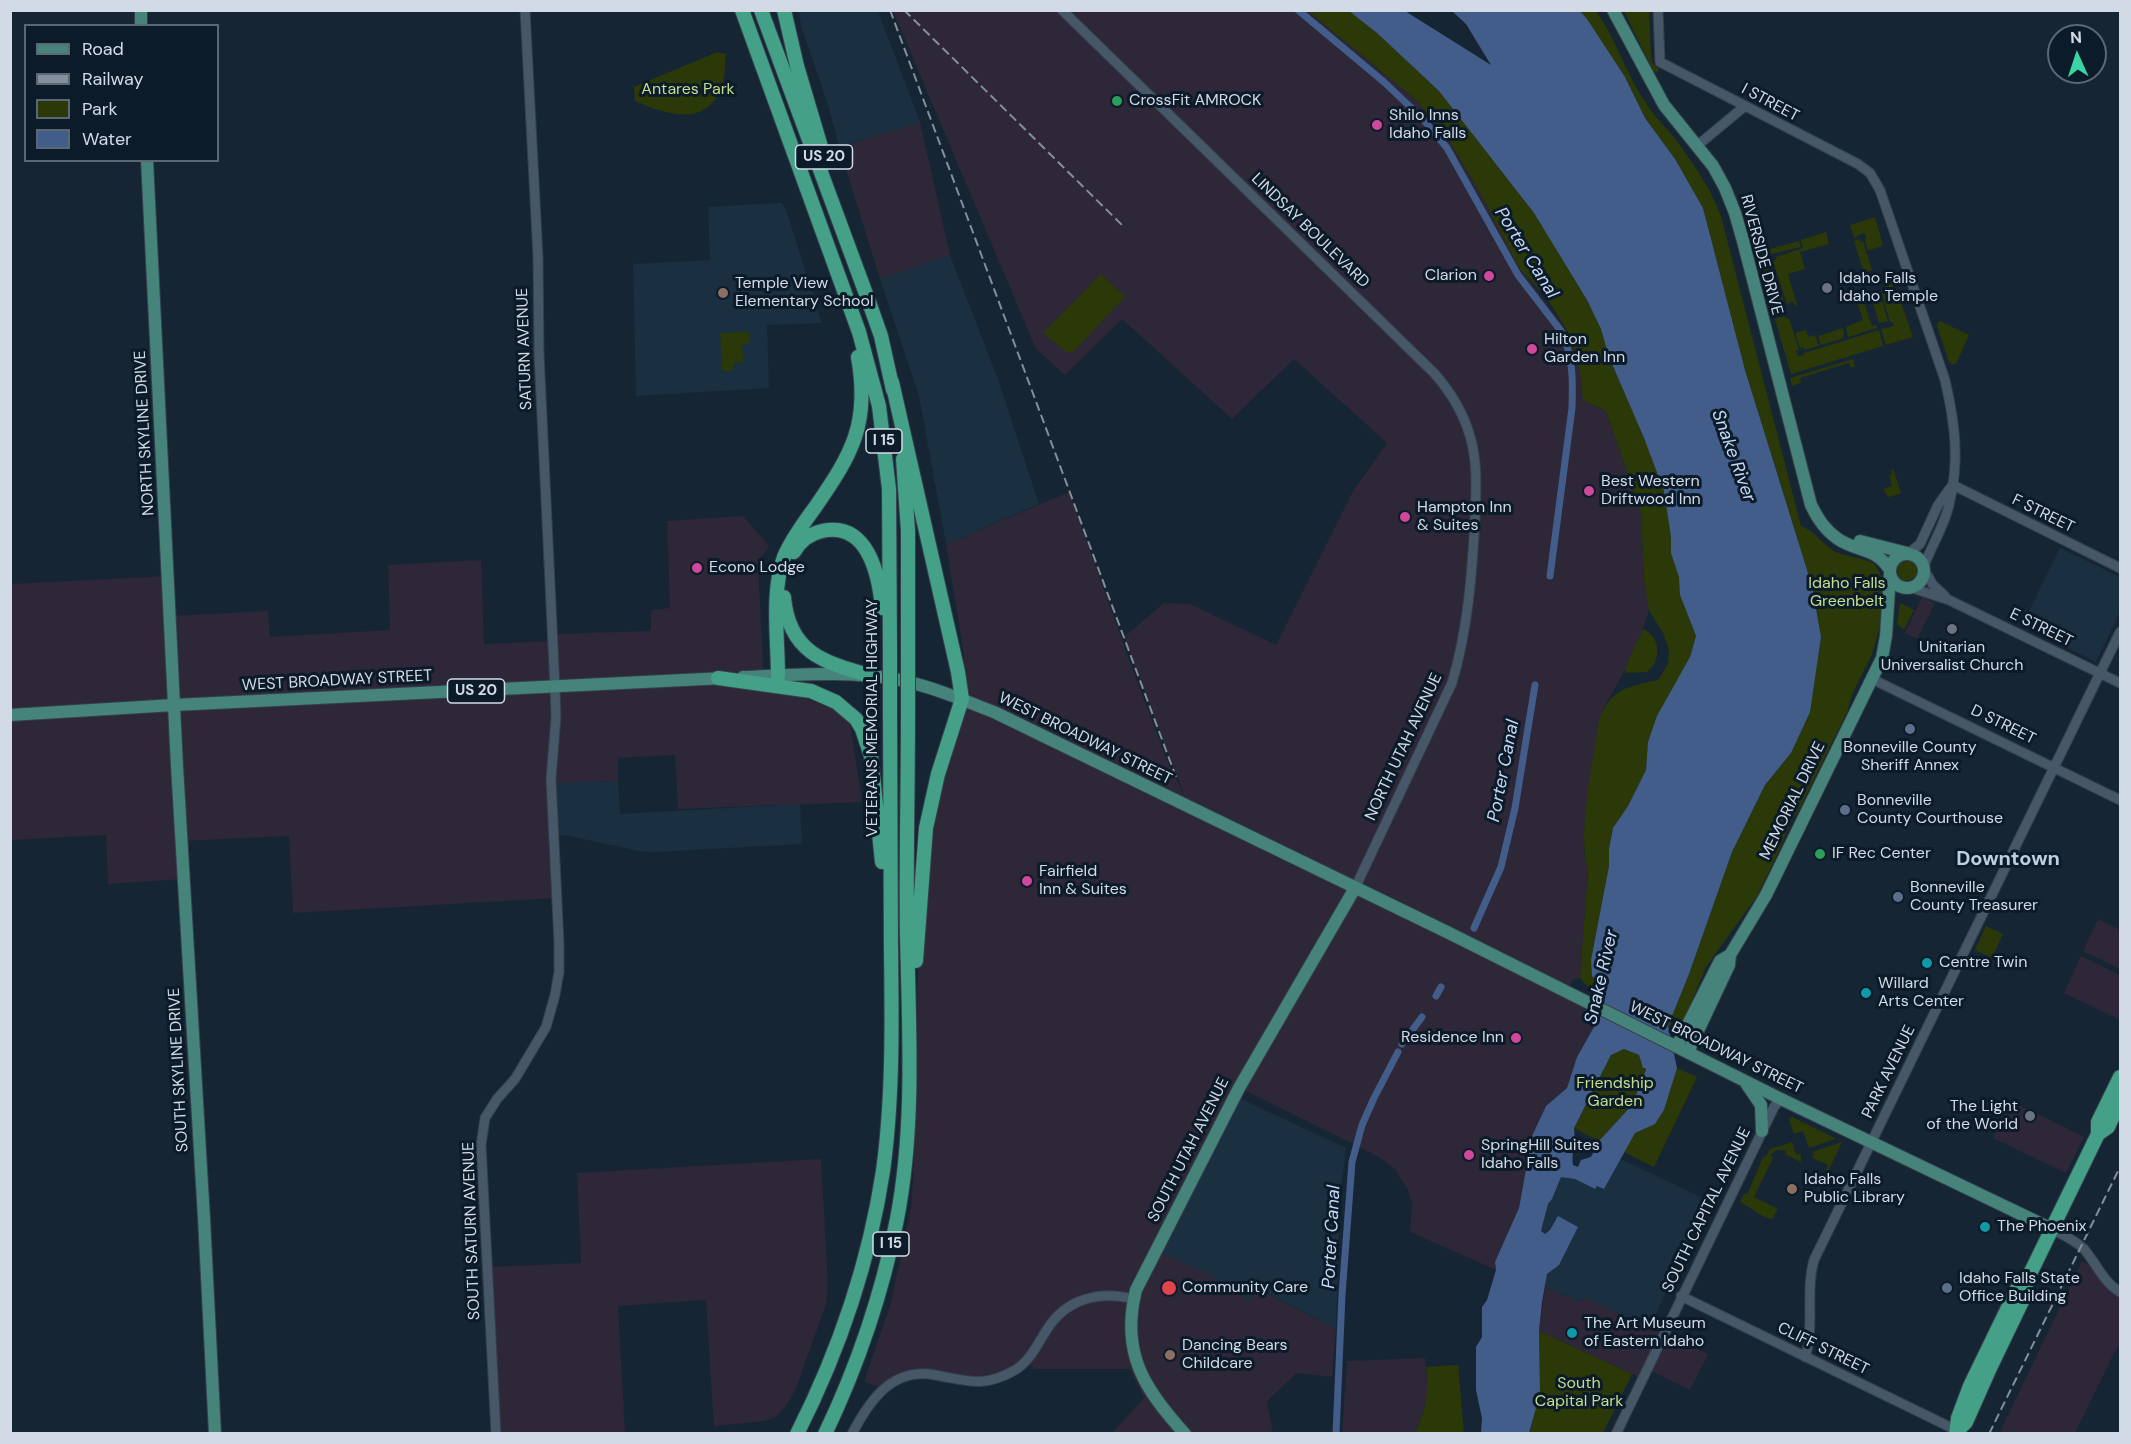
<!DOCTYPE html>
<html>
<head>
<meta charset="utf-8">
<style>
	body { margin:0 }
	#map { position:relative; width:2131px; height:1444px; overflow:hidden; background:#162533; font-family:"DM Sans",sans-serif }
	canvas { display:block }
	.frame { position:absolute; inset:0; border:12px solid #d2dbe5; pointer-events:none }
	.legend { position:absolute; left:24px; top:24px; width:195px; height:138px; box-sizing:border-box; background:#0c1b29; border:2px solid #5b6874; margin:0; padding:8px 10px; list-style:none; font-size:18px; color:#d2dbe5 }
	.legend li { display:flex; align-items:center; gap:12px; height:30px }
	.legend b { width:30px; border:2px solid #5b6874 }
	.north { position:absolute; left:2047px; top:24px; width:60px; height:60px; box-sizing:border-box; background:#0c1b29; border:2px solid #5b6874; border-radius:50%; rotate:357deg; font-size:16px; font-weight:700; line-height:24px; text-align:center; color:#d2dbe5 }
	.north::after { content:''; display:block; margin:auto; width:21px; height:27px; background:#3bd4a4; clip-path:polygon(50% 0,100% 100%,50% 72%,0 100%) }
</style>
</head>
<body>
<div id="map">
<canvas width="2131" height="1444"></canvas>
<div class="frame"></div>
<ul class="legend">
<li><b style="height:8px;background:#45837b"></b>Road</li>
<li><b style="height:8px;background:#838f9a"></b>Railway</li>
<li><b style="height:16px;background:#2b3807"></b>Park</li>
<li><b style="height:16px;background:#435d8b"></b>Water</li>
</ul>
<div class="north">N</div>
</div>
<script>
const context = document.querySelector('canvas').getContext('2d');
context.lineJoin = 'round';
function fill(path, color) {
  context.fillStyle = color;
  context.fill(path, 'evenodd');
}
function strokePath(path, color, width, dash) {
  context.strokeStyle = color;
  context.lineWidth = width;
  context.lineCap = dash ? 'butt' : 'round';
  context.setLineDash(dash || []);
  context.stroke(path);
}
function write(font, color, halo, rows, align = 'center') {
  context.font = font + ' "DM Sans",sans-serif';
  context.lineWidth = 6;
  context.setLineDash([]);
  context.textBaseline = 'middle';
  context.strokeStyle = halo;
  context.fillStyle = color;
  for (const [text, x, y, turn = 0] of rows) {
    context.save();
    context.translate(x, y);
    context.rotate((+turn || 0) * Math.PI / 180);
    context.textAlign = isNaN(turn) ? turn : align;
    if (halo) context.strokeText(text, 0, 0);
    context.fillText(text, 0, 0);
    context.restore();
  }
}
fill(new Path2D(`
	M 893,11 L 1308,11 L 1415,99 L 1445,134 L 1478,189 L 1520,268 L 1570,335 L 1581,377 L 1583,400 L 1606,411 L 1641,513 L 1644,580 L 1649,610 L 1643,629 L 1629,663 L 1604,707 L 1584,853 L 1588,870 L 1580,978 L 1572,980 L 1569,993 L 1586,1002 L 1594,1027 L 1577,1057 L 1567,1088 L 1546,1106 L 1532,1136 L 1519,1208 L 1495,1262 L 1496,1270 L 1410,1232 L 1412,1204 L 1408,1190 L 1394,1168 L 1379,1157 L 1240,1088 L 1206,1273 L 1249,1300 L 1255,1287 L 1336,1329 L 1332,1377 L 1297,1373 L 1267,1401 L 1273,1433 L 1112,1433 L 1144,1398 L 1130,1369 L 1033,1369 L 1028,1360 L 994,1380 L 915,1375 L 882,1389 L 864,1381 L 890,1306 L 911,1208 L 913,1183 L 920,894 L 926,828 L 961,684 L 964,655 L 946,544 L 1069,492 L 1131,665 L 1168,763 L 1185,797 L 1124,637 L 1164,603 L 1190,604 L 1276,645 L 1353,491 L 1387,443 L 1294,359 L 1232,419 L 1122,319 L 1065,375 L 1036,349 Z
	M 920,122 L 950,255 L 880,279 L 839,147 Z
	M 743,516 L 769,546 L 758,562 L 764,685 L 835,708 L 850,723 L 862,802 L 678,809 L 675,755 L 618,758 L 618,781 L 551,784 L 557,898 L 293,913 L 289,836 L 182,841 L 184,879 L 108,884 L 106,835 L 11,840 L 11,584 L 168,576 L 170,616 L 268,611 L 270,637 L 390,630 L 388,565 L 481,560 L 484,644 L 552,641 L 552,634 L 651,631 L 651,610 L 670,608 L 667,521 Z
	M 1922,597 L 1935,603 L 1917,639 L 1905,633 Z
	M 2098,919 L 2120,930 L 2120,969 L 2083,951 Z
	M 2081,956 L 2120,975 L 2120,1020 L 2064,993 Z
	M 2011,1101 L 2084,1137 L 2066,1173 L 1993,1138 Z
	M 821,1159 L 828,1285 L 826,1304 L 796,1388 L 786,1406 L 777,1416 L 765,1421 L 714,1426 L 706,1300 L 618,1306 L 625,1433 L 496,1433 L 488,1267 L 581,1263 L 577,1173 Z
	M 2082,1261 L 2098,1270 L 2120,1292 L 2120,1348 L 2117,1347 L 2075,1433 L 1999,1434 Z
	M 1545,1287 L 1579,1301 L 1586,1298 L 1708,1354 L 1690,1390 L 1647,1369 L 1641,1380 L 1632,1374 L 1539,1331 Z
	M 1425,1358 L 1428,1392 L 1421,1421 L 1415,1433 L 1342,1434 L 1347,1361 Z`), '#2d2737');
fill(new Path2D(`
	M 799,11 L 878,11 L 920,122 L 839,147 L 828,105 L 801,26 Z
	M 782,203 L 787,213 L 822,323 L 767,325 L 769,388 L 636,396 L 633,264 L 710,260 L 708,207 Z
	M 950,255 L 998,379 L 1039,504 L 946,544 L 919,396 L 880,279 Z
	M 2060,548 L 2120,577 L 2120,612 L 2096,662 L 2022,625 Z
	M 618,781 L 620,814 L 800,804 L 802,844 L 654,852 L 639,851 L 565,835 L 553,835 L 551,783 Z
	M 1235,1096 L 1346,1148 L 1340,1195 L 1336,1329 L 1256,1287 L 1249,1301 L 1206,1273 L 1156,1250 Z
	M 1621,1159 L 1709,1201 L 1649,1328 L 1586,1298 L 1579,1301 L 1545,1287 L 1547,1273 L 1559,1265 L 1559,1216 L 1550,1230 L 1545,1234 L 1541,1231 L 1548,1204 L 1552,1199 L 1561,1177 L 1567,1176 L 1575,1179 L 1594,1189 L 1597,1186 L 1604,1189 Z`), '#1a2f40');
fill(new Path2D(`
	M 1308,11 L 1349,11 L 1377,33 L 1439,91 L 1534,213 L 1587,300 L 1601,329 L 1609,357 L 1644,438 L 1664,491 L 1671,537 L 1671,553 L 1680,577 L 1680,595 L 1696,636 L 1690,657 L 1648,742 L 1646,770 L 1628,806 L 1613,828 L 1609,849 L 1609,866 L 1591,960 L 1592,976 L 1603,987 L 1603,995 L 1588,987 L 1580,978 L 1588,871 C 1577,829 1593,764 1599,720 C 1611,688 1627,687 1658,680 L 1668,664 L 1669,649 L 1663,633 L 1649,610 L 1644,580 L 1641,513 L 1606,411 L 1583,400 L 1581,377 L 1570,335 L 1546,297 L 1520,269 L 1478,189 L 1445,134 L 1415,99 Z
	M 1580,11 L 1596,11 C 1617,40 1626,75 1647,105 C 1656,119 1669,130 1679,144 C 1696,167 1711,190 1721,216 L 1801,526 C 1814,530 1822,544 1834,551 C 1844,556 1868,559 1874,564 C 1891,579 1879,635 1872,654 C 1864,673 1852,689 1848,710 L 1799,810 L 1791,821 L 1780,849 L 1757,896 L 1706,967 L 1682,1024 L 1668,1026 L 1689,974 L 1732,852 L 1765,785 L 1791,753 L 1815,673 L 1821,637 L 1812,586 L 1745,370 L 1703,208 L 1675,159 L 1645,118 L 1625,77 Z
	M 1624,11 L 1649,11 L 1651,57 L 1652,62 L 1659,69 L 1657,73 L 1653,70 Z
	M 717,52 L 726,54 C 725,64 725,76 722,86 C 707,129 665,114 635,101 L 634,87 Z
	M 1875,217 L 1883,245 L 1868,251 L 1865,239 L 1866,235 L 1864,233 L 1854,238 L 1850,225 Z
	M 1826,232 L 1829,244 L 1800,252 L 1805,269 L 1788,274 L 1797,305 L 1795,306 L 1793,301 L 1787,304 L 1773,261 L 1776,260 L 1776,257 L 1803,248 L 1801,240 Z
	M 1859,239 L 1860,242 L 1863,241 L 1872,270 L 1864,273 L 1854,241 Z
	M 1799,241 L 1801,247 L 1767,255 L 1769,260 L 1771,260 L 1784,302 L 1781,303 L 1782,306 L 1773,309 L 1760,252 Z
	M 1101,274 L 1125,297 L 1073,352 L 1066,352 L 1043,333 Z
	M 1892,283 L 1896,295 L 1898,294 L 1913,337 L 1886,345 L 1881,329 L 1894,326 L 1892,322 L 1890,322 L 1881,291 L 1887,290 L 1885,285 Z
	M 1880,294 L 1888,321 L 1879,323 L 1871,297 Z
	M 1863,300 L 1872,326 L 1876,325 L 1877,328 L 1848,337 L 1846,327 L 1863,320 L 1857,301 Z
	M 1785,316 L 1786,319 L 1789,318 L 1799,350 L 1796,351 L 1798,356 L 1804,355 L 1804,353 L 1879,330 L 1883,346 L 1791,374 L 1775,319 Z
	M 1940,321 L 1969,335 L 1957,362 L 1954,365 L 1949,362 L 1937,326 L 1938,322 Z
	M 1843,328 L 1844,334 L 1842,339 L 1821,345 L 1818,336 Z
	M 1806,330 L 1808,337 L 1815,335 L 1819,346 L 1804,350 L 1803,347 L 1800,348 L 1795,333 Z
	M 749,332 L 750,343 L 742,344 L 743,362 L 733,363 L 733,370 L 722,371 L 720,333 Z
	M 1853,359 L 1855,367 L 1850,367 L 1849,363 L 1800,378 L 1801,383 L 1792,386 L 1790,378 Z
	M 1893,469 L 1901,492 L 1900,494 L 1888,497 L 1883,489 L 1892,486 L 1889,475 L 1892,474 L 1891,470 Z
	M 1912,559 L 1915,560 L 1918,577 L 1901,582 L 1895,566 L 1897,563 L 1905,562 Z
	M 1900,603 L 1914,610 L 1904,630 L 1897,624 Z
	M 1643,629 C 1661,637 1662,661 1647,672 L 1626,673 L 1625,669 Z
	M 1986,926 L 2003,934 L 1992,958 L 1975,950 Z
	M 1624,1049 L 1639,1055 L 1643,1068 L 1646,1070 L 1632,1105 L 1599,1141 L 1574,1128 L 1611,1055 Z
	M 1677,1068 L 1697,1077 L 1654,1167 L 1624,1152 L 1635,1133 L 1655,1124 L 1664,1110 Z
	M 1792,1117 L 1835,1138 L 1835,1139 L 1809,1148 L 1803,1131 L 1794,1134 L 1789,1119 Z
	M 1792,1142 L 1796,1155 L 1801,1154 L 1801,1162 L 1785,1154 L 1786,1150 L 1777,1150 L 1770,1155 L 1773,1158 L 1754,1197 L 1778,1209 L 1772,1219 C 1762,1218 1751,1207 1740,1202 L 1744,1194 L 1748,1193 L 1750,1188 L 1763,1157 L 1766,1156 L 1770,1149 Z
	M 1842,1142 L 1828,1172 L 1844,1181 L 1842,1184 L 1834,1179 L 1826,1184 L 1820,1182 L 1828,1165 L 1812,1158 L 1814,1154 L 1812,1152 Z
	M 1539,1331 L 1632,1374 L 1603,1433 L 1529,1434 L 1540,1394 Z
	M 1458,1365 L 1464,1433 L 1415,1433 C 1426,1412 1429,1391 1426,1367 Z`), '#2b3807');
fill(new Path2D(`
	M 1349,11 L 1405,11 L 1491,65 L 1466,24 L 1452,11 L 1580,11 L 1587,19 L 1625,77 L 1645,118 L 1675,159 L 1703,208 L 1745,370 L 1812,586 L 1821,637 L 1810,712 L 1791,753 L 1765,785 L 1732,852 L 1689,974 L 1668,1026 L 1677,1068 L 1664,1110 L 1655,1124 L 1635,1133 L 1604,1189 L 1597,1186 L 1595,1189 L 1575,1179 L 1561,1177 L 1552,1199 L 1548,1204 L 1541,1231 L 1545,1234 L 1550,1230 L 1558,1216 L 1578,1227 L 1559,1265 L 1547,1274 L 1542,1302 L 1539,1331 L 1540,1394 L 1529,1433 L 1481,1433 L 1482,1418 L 1476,1390 L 1476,1347 L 1482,1337 L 1482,1307 L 1487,1300 L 1496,1270 L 1495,1262 L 1519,1208 L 1532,1136 L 1546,1106 L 1567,1088 L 1577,1057 L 1594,1027 L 1603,995 L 1603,988 L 1592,976 L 1591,960 L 1609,866 L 1609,849 L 1613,828 L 1628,806 L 1646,770 L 1648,742 L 1657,716 L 1690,657 L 1696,636 L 1680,595 L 1679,577 L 1671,553 L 1671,537 L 1664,491 L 1644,438 L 1609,357 L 1601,329 L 1587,300 L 1534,213 L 1439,91 L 1377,33 ZM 1624,1049 L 1639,1055 L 1643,1068 L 1645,1068 L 1646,1070 L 1632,1105 L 1599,1141 L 1591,1157 L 1581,1160 L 1578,1167 L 1573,1165 C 1571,1153 1576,1141 1574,1128 L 1611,1055 Z`), '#435d8b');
strokePath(new Path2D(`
	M 1298,10 L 1384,82 L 1422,118 L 1447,148 L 1518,275 L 1561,331 C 1573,355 1573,381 1572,408 L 1550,576
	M 1474,928 L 1501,867 L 1515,808 L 1535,685
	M 1436,996 L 1441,987
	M 1402,1044 L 1422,1017
	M 1336,1434 L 1342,1295 L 1352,1162 L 1362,1125 L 1374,1098 L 1398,1052`), '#435d8b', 7);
const minor = new Path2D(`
	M 1062,10 L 1434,373 C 1450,391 1463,412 1470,436 C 1478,463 1476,491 1475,519 C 1472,574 1468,629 1452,683 L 1355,888
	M 1658,10 L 1660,62 L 1858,164 L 1870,173 L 1880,190 L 1945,380 C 1955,423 1960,461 1949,505 C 1945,524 1931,547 1924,566
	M 1698,145 L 1745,106
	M 1953,485 L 2120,568
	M 1909,553 L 1920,544 L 1938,505 L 1951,487
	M 1925,571 L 1933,585 L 1945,596
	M 1912,588 L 1949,600 L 2120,683
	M 1872,679 L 2120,800
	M 2052,1229 C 2063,1235 2075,1240 2084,1249 C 2096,1263 2103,1282 2120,1292
	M 1681,1296 L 1952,1428
	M 1805,1357 C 1815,1330 1805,1291 1814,1260 L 2120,632
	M 496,1434 L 481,1145 L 485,1118 L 497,1099 L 515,1079 L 546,1027 L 555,995 L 559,972 L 559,943 L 551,779 L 556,717 L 555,688 L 539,354 L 538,257 L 525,10
	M 852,1434 C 869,1401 892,1367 935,1375 C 968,1381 984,1388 1015,1370 C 1030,1361 1037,1345 1046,1331 C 1065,1299 1099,1290 1134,1299
	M 1616,1434 L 1774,1107 L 1781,1099`);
const major = new Path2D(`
	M 141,10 L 141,26
	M 1613,10 L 1664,105 L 1713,166 L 1725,188 L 1735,213 L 1743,241 L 1811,505 C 1818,519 1825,530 1838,539 C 1857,552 1876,547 1890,570
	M 147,160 L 177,766 L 204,1218 L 215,1434
	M 1860,541 L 1907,553
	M1890 571a17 17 0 1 1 34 0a17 17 0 1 1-34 0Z
	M 743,677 C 794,675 848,670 900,680 C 933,687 964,700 996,713 L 1449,933 L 1781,1099 L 2052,1229
	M 10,715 L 174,705 L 725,678
	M 1677,1046 L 1720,961 L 1730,955
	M 1688,1052 L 1729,965 L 1730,955 L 1766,895 L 1882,658 L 1886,636 L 1890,574
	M 1746,1083 L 1761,1105 L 1762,1131
	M 1185,1434 C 1145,1390 1120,1353 1136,1290 L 1239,1088 L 1355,888`);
const highway = new Path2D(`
	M 742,10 L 859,332 L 879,406 L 889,489 L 890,654
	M 761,10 L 869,302 L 881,336 L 893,390
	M 784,10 L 797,66 L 824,157
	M 892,382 L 958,672 L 962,699 L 938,774 L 926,828 L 916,961
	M 903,459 L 908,531 L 908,658
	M 794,552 C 800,541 809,534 822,531 C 868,521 879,575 882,608
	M 784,597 C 789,655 827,663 875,677
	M 778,676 C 778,640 771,591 784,557 C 792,538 804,523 816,506 C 852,454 870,423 858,357
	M 718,678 L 811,691 L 836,702 L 856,719 L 862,729 L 871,756 L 882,862
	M 2098,1134 L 2108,1127 L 2120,1101
	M 1960,1428 L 1966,1422 L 1990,1368 L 2027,1291 L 2025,1285
	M 797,1434 C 839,1351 869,1263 883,1171 C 893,1098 892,1023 891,949 C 890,869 890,789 890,708
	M 825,1434 C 858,1365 882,1294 897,1219 C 915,1126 909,1029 907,934 C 906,860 908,786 908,712
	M 1956,1434 L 1958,1418 L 1970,1386 L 2018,1287 L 2025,1285 L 2028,1278 L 2098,1134 L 2098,1122 L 2120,1077`);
strokePath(minor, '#343f4b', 11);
strokePath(major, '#343f4b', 14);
strokePath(highway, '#343f4b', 16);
strokePath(minor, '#465768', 9);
strokePath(major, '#45837b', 12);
strokePath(highway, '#45a088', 14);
strokePath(new Path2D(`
	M 890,10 L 1176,777
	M 904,10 L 1124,227
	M 1989,1434 L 2120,1167`), '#838f9a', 2, [9, 4.5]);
const highwayBridge = new Path2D(`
	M 908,658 L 908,712
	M 890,708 L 890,654`);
strokePath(highwayBridge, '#343f4b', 16, []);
strokePath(highwayBridge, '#45a088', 14);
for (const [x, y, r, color] of [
	[1117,101,6,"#2e9e5b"],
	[1377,125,6,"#d1479c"],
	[1489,276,6,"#d1479c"],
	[1827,288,6,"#6b7280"],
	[723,293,6,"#8d6e63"],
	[1532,349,6,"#d1479c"],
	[1589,491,6,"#d1479c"],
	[1405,517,6,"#d1479c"],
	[697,568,6,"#d1479c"],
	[1952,629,6,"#6b7280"],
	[1910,729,6,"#5c6f8a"],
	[1845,810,6,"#5c6f8a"],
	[1820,854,6,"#2e9e5b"],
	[1027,881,6,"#d1479c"],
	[1898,897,6,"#5c6f8a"],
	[1927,963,6,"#0f9aa8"],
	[1866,993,6,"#0f9aa8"],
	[1516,1038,6,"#d1479c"],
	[2030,1116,6,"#6b7280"],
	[1469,1155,6,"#d1479c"],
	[1792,1189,6,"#8d6e63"],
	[1985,1227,6,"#0f9aa8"],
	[1169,1288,8,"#e0444e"],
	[1947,1288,6,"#5c6f8a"],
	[1572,1333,6,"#0f9aa8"],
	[1170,1355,6,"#8d6e63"]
]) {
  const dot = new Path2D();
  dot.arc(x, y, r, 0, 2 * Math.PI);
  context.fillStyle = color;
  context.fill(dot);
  strokePath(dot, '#0c1b29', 2);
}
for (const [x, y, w] of [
	[824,157,57],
	[884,441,36],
	[476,691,57],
	[891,1244,36]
]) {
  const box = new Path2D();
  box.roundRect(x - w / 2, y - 12, w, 24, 4.5);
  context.fillStyle = '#0c1b29';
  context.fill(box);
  strokePath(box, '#d2dbe5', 1.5);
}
write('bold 15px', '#d2dbe5', null, [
	["US 20",824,157],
	["I 15",884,441],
	["US 20",476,691],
	["I 15",891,1244]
]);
write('16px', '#c4de8b', '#0c1b29', [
	["Antares Park",688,90],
	["Idaho Falls",1847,584],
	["Greenbelt",1847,602],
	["Friendship",1615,1084],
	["Garden",1615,1102],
	["South",1579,1384],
	["Capital Park",1579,1402]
]);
write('16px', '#d2dbe5', '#0c1b29', [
	["CrossFit AMROCK",1129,101],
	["Shilo Inns",1389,116],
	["Idaho Falls",1389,134],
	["Clarion",1477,276,"right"],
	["Idaho Falls",1839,279],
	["Idaho Temple",1839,297],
	["Temple View",735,284],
	["Elementary School",735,302],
	["Hilton",1544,340],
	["Garden Inn",1544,358],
	["Best Western",1601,482],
	["Driftwood Inn",1601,500],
	["Hampton Inn",1417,508],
	["& Suites",1417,526],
	["Econo Lodge",709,568],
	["Unitarian",1952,648,"center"],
	["Universalist Church",1952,666,"center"],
	["Bonneville County",1910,748,"center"],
	["Sheriff Annex",1910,766,"center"],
	["Bonneville",1857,801],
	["County Courthouse",1857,819],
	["IF Rec Center",1832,854],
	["Fairfield",1039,872],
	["Inn & Suites",1039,890],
	["Bonneville",1910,888],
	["County Treasurer",1910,906],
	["Centre Twin",1939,963],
	["Willard",1878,984],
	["Arts Center",1878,1002],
	["Residence Inn",1504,1038,"right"],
	["The Light",2018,1107,"right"],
	["of the World",2018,1125,"right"],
	["SpringHill Suites",1481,1146],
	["Idaho Falls",1481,1164],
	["Idaho Falls",1804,1180],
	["Public Library",1804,1198],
	["The Phoenix",1997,1227],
	["Idaho Falls State",1959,1279],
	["Office Building",1959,1297],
	["Community Care",1182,1288],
	["The Art Museum",1584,1324],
	["of Eastern Idaho",1584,1342],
	["Dancing Bears",1182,1346],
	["Childcare",1182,1364]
], 'left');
write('16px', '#d2dbe5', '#0c1b29', [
	["I STREET",1770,103,28],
	["LINDSAY BOULEVARD",1310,231,44],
	["RIVERSIDE DRIVE",1761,255,75],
	["SATURN AVENUE",525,349,-92],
	["NORTH SKYLINE DRIVE",145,433,-93],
	["F STREET",2043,514,26],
	["E STREET",2041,628,26],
	["WEST BROADWAY STREET",337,681,-3],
	["VETERANS MEMORIAL HIGHWAY",873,718,-90],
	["D STREET",2003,725,26],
	["WEST BROADWAY STREET",1085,739,26],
	["NORTH UTAH AVENUE",1404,747,-65],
	["MEMORIAL DRIVE",1793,801,-64],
	["WEST BROADWAY STREET",1716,1048,26],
	["SOUTH SKYLINE DRIVE",179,1070,-93],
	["PARK AVENUE",1889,1072,-64],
	["SOUTH UTAH AVENUE",1189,1150,-63],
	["SOUTH CAPITAL AVENUE",1707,1210,-64],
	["SOUTH SATURN AVENUE",472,1231,-92],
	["CLIFF STREET",1823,1349,26]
]);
write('italic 18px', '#c7d8f5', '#0c1b29', [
	["Porter Canal",1526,253,58],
	["Snake River",1733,456,70],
	["Porter Canal",1504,771,-79],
	["Snake River",1602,977,-77],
	["Porter Canal",1332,1237,-87]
]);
write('bold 20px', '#bcd0e3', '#0c1b29', [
	["Downtown",2008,860]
]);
</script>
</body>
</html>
